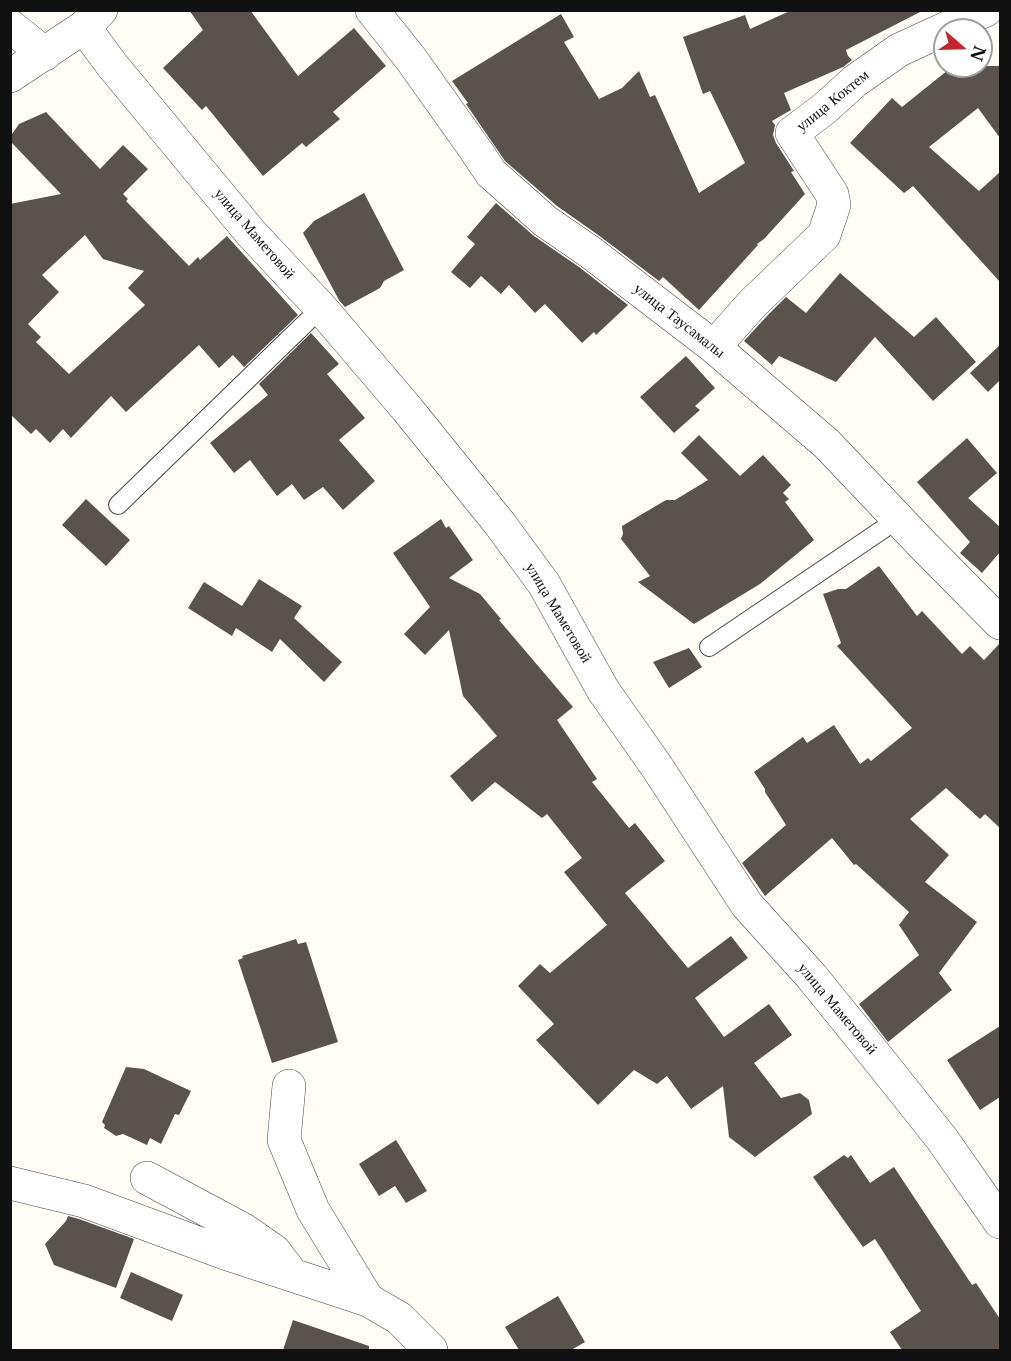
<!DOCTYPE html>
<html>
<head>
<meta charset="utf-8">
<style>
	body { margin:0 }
	#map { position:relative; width:1011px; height:1361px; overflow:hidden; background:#fffdf5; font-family:"Libre Baskerville",serif }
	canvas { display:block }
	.frame { position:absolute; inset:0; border:12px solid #111; pointer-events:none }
	.north { position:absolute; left:933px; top:18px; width:60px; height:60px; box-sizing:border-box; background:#fff; border:2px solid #a0a0a0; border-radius:50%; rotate:110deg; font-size:16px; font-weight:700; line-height:24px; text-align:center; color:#111 }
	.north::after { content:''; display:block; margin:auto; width:21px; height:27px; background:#c4262e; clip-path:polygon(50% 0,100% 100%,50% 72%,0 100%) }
</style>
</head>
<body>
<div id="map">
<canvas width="1011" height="1361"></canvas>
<div class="frame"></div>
<div class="north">N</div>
</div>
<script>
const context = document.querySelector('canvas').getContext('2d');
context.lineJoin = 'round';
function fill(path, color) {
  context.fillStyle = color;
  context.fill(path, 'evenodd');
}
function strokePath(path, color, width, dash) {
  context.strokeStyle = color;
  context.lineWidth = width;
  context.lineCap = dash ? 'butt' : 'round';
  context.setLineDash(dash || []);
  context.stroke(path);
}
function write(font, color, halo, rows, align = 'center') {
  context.font = font + ' "Libre Baskerville",serif';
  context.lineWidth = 6;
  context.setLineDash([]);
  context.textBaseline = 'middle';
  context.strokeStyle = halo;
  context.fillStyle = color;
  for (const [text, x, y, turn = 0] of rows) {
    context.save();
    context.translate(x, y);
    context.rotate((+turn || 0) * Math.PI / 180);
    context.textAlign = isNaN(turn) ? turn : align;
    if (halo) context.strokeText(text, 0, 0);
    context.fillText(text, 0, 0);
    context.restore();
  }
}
fill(new Path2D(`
	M 189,10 L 250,10 L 298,76 L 354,28 L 386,66 L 333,112 L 340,119 L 306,147 L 302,143 L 263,176 L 206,106 L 202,110 L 163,68 L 203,30 Z
	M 792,10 L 924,10 L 846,50 L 848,56 L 852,60 L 843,67 L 784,93 L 791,110 L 772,121 L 775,125 L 773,135 L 776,143 L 794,171 L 791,172 L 805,194 L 764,239 L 757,244 L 758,245 L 699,310 L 663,277 L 659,281 L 601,237 L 557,206 L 505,161 L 466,104 L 468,103 L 452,81 L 561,14 L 574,37 L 564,42 L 599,99 L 622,88 L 639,71 L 650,97 L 655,95 L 699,193 L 745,163 L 710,91 L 703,94 L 683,37 L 745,15 L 750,29 Z
	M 953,66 L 1000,66 L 1000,138 L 978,108 L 929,147 L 979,191 L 1000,172 L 1000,282 L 913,186 L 904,193 L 850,143 L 892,98 L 902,107 Z
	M 46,112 L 100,169 L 123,145 L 148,169 L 123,194 L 128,199 L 126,201 L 189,266 L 198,257 L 200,260 L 227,236 L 298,315 L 244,367 L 233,355 L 219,368 L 199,345 L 126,412 L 111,396 L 71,438 L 63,429 L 50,443 L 36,429 L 31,434 L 10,414 L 10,204 L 61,194 L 10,141 L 10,137 L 19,124 ZM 85,235 L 103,259 L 144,271 L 128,288 L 145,305 L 69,374 L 36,342 L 41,337 L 28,324 L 59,292 L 42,275 Z
	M 364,193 L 404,270 L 384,281 L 380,288 L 345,307 L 339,300 L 303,233 L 314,221 Z
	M 496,203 L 534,236 L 579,267 L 628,305 L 596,335 L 594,332 L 582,343 L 545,304 L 535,313 L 509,285 L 501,294 L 481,276 L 470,288 L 451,272 L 475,244 L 467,237 Z
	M 840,273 L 914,337 L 936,317 L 976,362 L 933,401 L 875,337 L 836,382 L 779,356 L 772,365 L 744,341 L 766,317 L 786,297 L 806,313 Z
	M 311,333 L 339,364 L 327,374 L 365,418 L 339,440 L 375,481 L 343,510 L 323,487 L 304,500 L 292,484 L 277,496 L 250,460 L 234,473 L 210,443 L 268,395 L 259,384 Z
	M 1000,345 L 1000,380 L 988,392 L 970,373 Z
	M 686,356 L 715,388 L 695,406 L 700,410 L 674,433 L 640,397 Z
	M 699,435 L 740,476 L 763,455 L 791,485 L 783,493 L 789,499 L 785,502 L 814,540 L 760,584 L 694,624 L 638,582 L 650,576 L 621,539 L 623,534 L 622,526 L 666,500 L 675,500 L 708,480 L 681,453 Z
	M 967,438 L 997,473 L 968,498 L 1000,527 L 1000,552 L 982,573 L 960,553 L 970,542 L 917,482 Z
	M 86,499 L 130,540 L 106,566 L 62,525 Z
	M 441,519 L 446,528 L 449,526 L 473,560 L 449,578 L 480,594 L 501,619 L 499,620 L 573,707 L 557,720 L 597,779 L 592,782 L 629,828 L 635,823 L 665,861 L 625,893 L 688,968 L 731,936 L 748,958 L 695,998 L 724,1037 L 769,1004 L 792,1035 L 754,1063 L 781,1098 L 800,1093 L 809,1100 L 812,1114 L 755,1157 L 729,1137 L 723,1086 L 691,1109 L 667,1076 L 657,1084 L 634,1070 L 598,1105 L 536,1040 L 554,1024 L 518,986 L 540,964 L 550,973 L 607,925 L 564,872 L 582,858 L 547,814 L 542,818 L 495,782 L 472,802 L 450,776 L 497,736 L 463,696 L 449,630 L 425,655 L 404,634 L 430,607 L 393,553 Z
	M 879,566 L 917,616 L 922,611 L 962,654 L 970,646 L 984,660 L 1000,643 L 1000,828 L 985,814 L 980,819 L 946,788 L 910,819 L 949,855 L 925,882 L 977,922 L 939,973 L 952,990 L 888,1042 L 859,1004 L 919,955 L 899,925 L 909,912 L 856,864 L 854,865 L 832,838 L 765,896 L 742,863 L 786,825 L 765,792 L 765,789 L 754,772 L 803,737 L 807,743 L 834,725 L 860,764 L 868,758 L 871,761 L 912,728 L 837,646 L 841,643 L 823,594 L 838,589 L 846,589 Z
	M 259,579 L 302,606 L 294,618 L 342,662 L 324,682 L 280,639 L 272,652 L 236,628 L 232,636 L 188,608 L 204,582 L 242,606 Z
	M 689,648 L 702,667 L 669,688 L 653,662 Z
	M 296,939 L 298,944 L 306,942 L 338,1042 L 272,1063 L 238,960 L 243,958 L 242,956 Z
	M 1000,1026 L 1000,1097 L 980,1110 L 947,1060 Z
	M 126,1067 L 144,1069 L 191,1091 L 179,1115 L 175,1114 L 161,1144 L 150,1138 L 147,1145 L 123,1134 L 116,1136 L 104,1128 L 105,1125 L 102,1122 Z
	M 396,1140 L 427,1191 L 406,1203 L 395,1186 L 379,1196 L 359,1164 Z
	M 844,1155 L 848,1158 L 851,1155 L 870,1183 L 894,1167 L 972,1285 L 976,1283 L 1000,1319 L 1000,1350 L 902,1350 L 890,1332 L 921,1311 L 875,1239 L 863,1247 L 813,1177 Z
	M 68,1216 L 79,1219 L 134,1239 L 116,1288 L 54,1265 L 45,1244 L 66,1221 Z
	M 131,1272 L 183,1295 L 172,1321 L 120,1298 Z
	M 558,1296 L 585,1342 L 571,1350 L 519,1350 L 505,1327 Z
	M 293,1320 L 369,1346 L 369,1350 L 283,1350 Z`), '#5a524d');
const service = new Path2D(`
	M 118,505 L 321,308
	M 709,647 L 898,519`);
const minor = new Path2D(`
	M 372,10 L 411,59 L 477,152 L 491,173 L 545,221 L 590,252 L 714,347 L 827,444 L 920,542 L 1000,623
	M 10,26 L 45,54
	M 10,76 L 84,27
	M 714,347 L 752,304 L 824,235 L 834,205 L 832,194 L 792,133 L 824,109 L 855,81 L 899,50 L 986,10
	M 289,1086 L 284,1140 L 313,1210 L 368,1300
	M 147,1178 L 244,1230 L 274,1251 L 288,1269
	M 10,1183 L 84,1201 L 225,1253 L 368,1300 L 399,1318 L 431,1350`);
const tertiary = new Path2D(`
	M 101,10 L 84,27 L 112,65 L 251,233 L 321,308 L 408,410 L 500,524 L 544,584 L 603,690 L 657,767 L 747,905 L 812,977 L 880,1061 L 942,1139 L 1000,1222`);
strokePath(service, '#444', 20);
strokePath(minor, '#444', 34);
strokePath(tertiary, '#444', 34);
strokePath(service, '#fff', 18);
strokePath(minor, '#fff', 33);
strokePath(tertiary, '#fff', 33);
write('15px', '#111', '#fff', [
	["улица Коктем",833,101,-39],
	["улица Маметовой",254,234,49],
	["улица Таусамалы",679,321,38],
	["улица Маметовой",558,613,59],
	["улица Маметовой",837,1009,50]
]);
</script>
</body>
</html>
